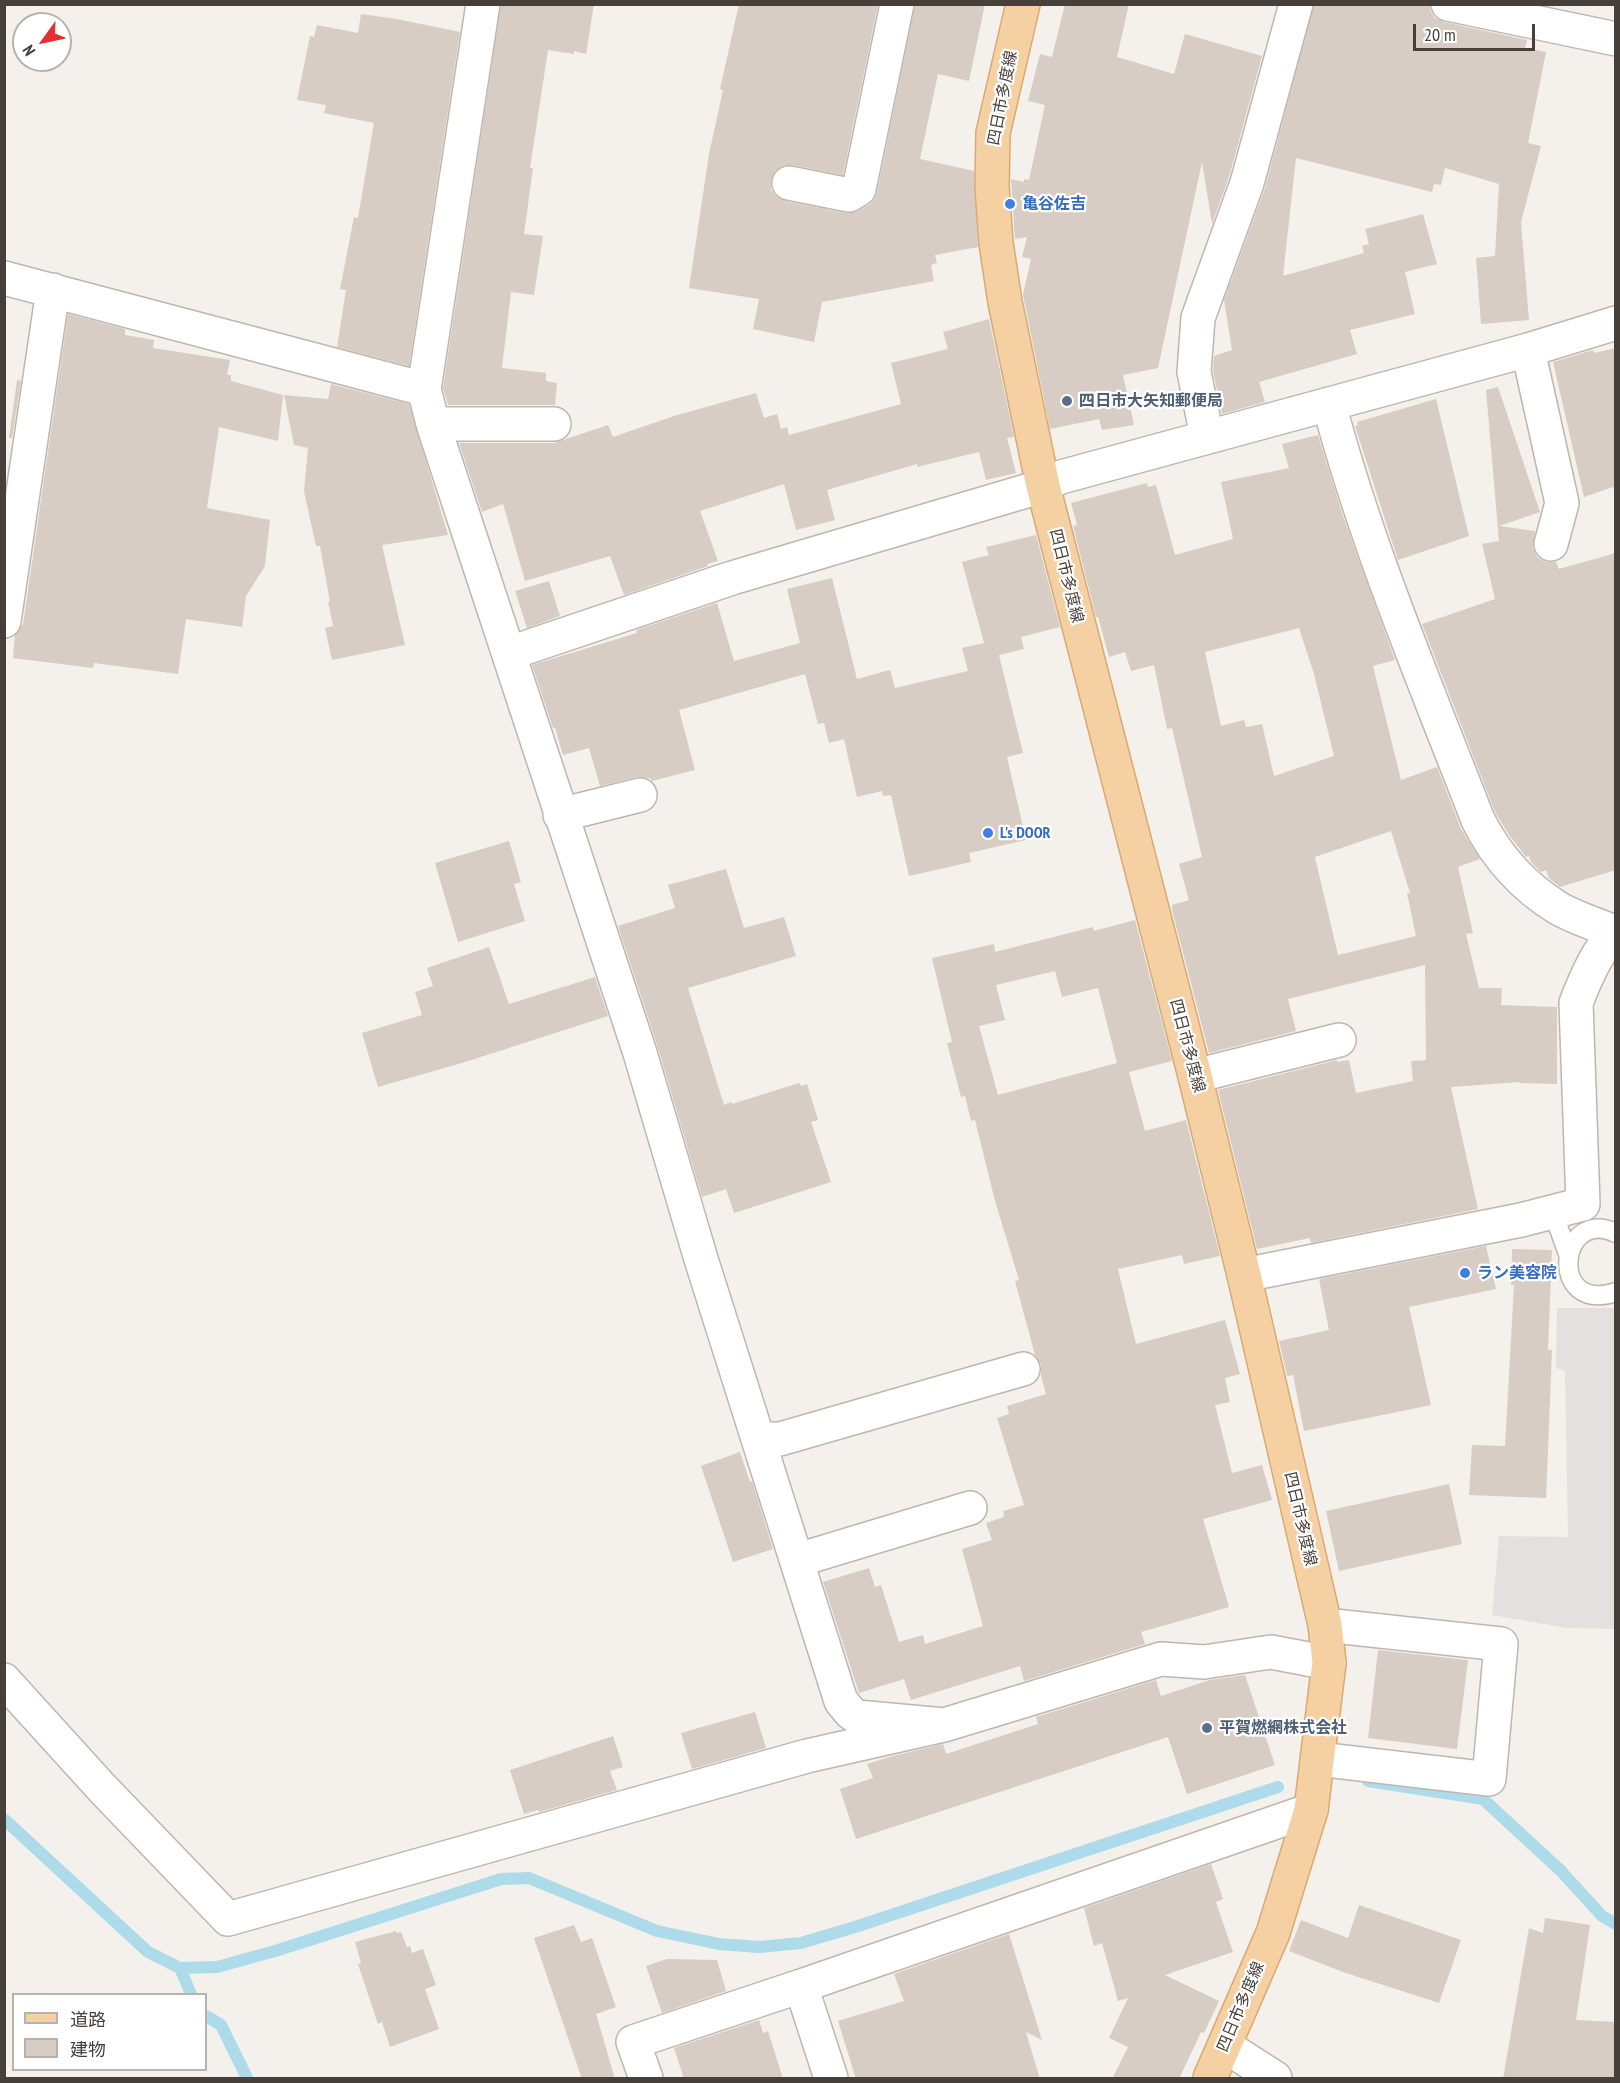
<!DOCTYPE html>
<html>
<head>
<meta charset="utf-8">
<style>
	body { margin:0 }
	#map { position:relative; width:1620px; height:2083px; overflow:hidden; background:#f4f0eb; font-family:"PT Sans Narrow","Noto Sans JP",sans-serif }
	canvas { display:block }
	.frame { position:absolute; inset:0; border:6px solid #473f39; pointer-events:none }
	.legend { position:absolute; left:12px; top:1993px; width:195px; height:78px; box-sizing:border-box; background:#fff; border:2px solid #b5b2b0; margin:0; padding:8px 10px; list-style:none; font-size:18px; color:#473f39 }
	.legend li { display:flex; align-items:center; gap:12px; height:30px }
	.legend b { width:30px; border:2px solid #b5b2b0 }
	.north { position:absolute; left:12px; top:12px; width:60px; height:60px; box-sizing:border-box; background:#fff; border:2px solid #b5b2b0; border-radius:50%; rotate:237deg; font-size:16px; font-weight:700; line-height:24px; text-align:center; color:#473f39 }
	.north::after { content:''; display:block; margin:auto; width:21px; height:27px; background:#e72f31; clip-path:polygon(50% 0,100% 100%,50% 72%,0 100%) }
	.scale { position:absolute; left:1413px; top:24px; width:122px; height:27px; box-sizing:border-box; border:3px solid #473f39; border-top:0; padding-left:8px; font-size:18px; line-height:21px; white-space:nowrap; color:#473f39; -webkit-text-stroke:4px #fff; paint-order:stroke }
</style>
</head>
<body>
<div id="map">
<canvas width="1620" height="2083"></canvas>
<div class="frame"></div>
<ul class="legend">
<li><b style="height:8px;background:#f5d0a2"></b>道路</li>
<li><b style="height:16px;background:#d7cdc4"></b>建物</li>
</ul>
<div class="north">N</div>
<div class="scale">20 m</div>
</div>
<script>
const context = document.querySelector('canvas').getContext('2d');
context.lineJoin = 'round';
function fill(path, color) {
  context.fillStyle = color;
  context.fill(path, 'evenodd');
}
function strokePath(path, color, width, dash) {
  context.strokeStyle = color;
  context.lineWidth = width;
  context.lineCap = dash ? 'butt' : 'round';
  context.setLineDash(dash || []);
  context.stroke(path);
}
function write(font, color, halo, rows, align = 'center') {
  context.font = font + ' "PT Sans Narrow","Noto Sans JP",sans-serif';
  context.lineWidth = 4.5;
  context.setLineDash([]);
  context.textBaseline = 'middle';
  context.strokeStyle = halo;
  context.fillStyle = color;
  for (const [text, x, y, turn = 0] of rows) {
    context.save();
    context.translate(x, y);
    context.rotate((+turn || 0) * Math.PI / 180);
    context.textAlign = isNaN(turn) ? turn : align;
    if (halo) context.strokeText(text, 0, 0);
    context.fillText(text, 0, 0);
    context.restore();
  }
}
fill(new Path2D(`
	M 1557,1308 L 1615,1308 L 1615,1629 L 1567,1628 L 1492,1615 L 1499,1536 L 1568,1537 L 1565,1371 L 1556,1368 Z`), '#e3e0df');
strokePath(new Path2D(`
	M 1368,1781 L 1483,1799 L 1561,1871 L 1602,1916 L 1616,1924
	M 4,1819 L 148,1952 L 180,1968 L 217,1967 L 275,1951 L 501,1879 L 529,1878 L 657,1931 L 719,1944 L 759,1947 L 801,1943 L 855,1927 L 1278,1787
	M 180,1968 L 191,1994
	M 206,2016 L 221,2025 L 247,2078`), '#addbea', 12);
fill(new Path2D(`
	M 501,4 L 594,4 L 586,54 L 574,51 L 574,54 L 548,50 L 530,168 L 533,168 L 524,234 L 543,236 L 534,295 L 511,292 L 502,368 L 546,373 L 546,381 L 557,383 L 555,405 L 448,405 L 443,388 Z
	M 739,4 L 878,4 L 843,175 L 793,165 L 784,165 L 775,171 L 771,180 L 771,190 L 777,197 L 785,201 L 845,213 L 858,211 L 869,205 L 874,200 L 877,193 L 915,4 L 985,4 L 969,81 L 938,74 L 920,159 L 974,171 L 978,247 L 935,255 L 937,263 L 931,265 L 934,281 L 822,302 L 814,342 L 753,329 L 759,299 L 689,288 L 709,154 L 723,90 L 720,89 Z
	M 1065,4 L 1129,4 L 1117,57 L 1174,74 L 1185,34 L 1262,56 L 1229,177 L 1212,224 L 1202,162 L 1158,368 L 1123,375 L 1134,425 L 1102,430 L 1099,419 L 1050,429 L 1023,295 L 1031,259 L 1022,257 L 1027,237 L 1015,239 L 1011,179 L 1024,182 L 1024,179 L 1029,180 L 1045,105 L 1028,101 L 1040,54 L 1052,57 Z
	M 1314,4 L 1430,4 L 1430,10 L 1435,18 L 1444,22 L 1527,40 L 1525,48 L 1546,52 L 1528,143 L 1541,146 L 1521,222 L 1529,320 L 1481,324 L 1476,258 L 1495,256 L 1499,184 L 1445,168 L 1441,185 L 1434,184 L 1432,192 L 1296,158 L 1283,276 L 1364,253 L 1362,246 L 1369,244 L 1365,229 L 1423,214 L 1437,264 L 1405,272 L 1415,314 L 1350,330 L 1357,354 L 1259,382 L 1265,402 L 1222,414 L 1213,371 L 1214,356 L 1232,350 L 1224,300 L 1265,188 Z
	M 361,14 L 397,19 L 460,32 L 409,366 L 337,347 L 346,290 L 340,289 L 354,217 L 358,218 L 374,123 L 324,113 L 326,105 L 297,100 L 310,36 L 314,37 L 317,25 L 358,33 Z
	M 68,314 L 125,329 L 125,335 L 154,340 L 153,348 L 230,360 L 227,375 L 231,375 L 231,381 L 283,395 L 278,441 L 219,427 L 207,508 L 270,520 L 265,566 L 246,596 L 242,627 L 186,619 L 178,674 L 94,663 L 93,668 L 13,658 L 15,635 L 23,624 Z
	M 989,319 L 1014,437 L 1007,438 L 1016,473 L 986,480 L 979,452 L 917,467 L 917,464 L 827,490 L 835,520 L 796,530 L 784,484 L 700,511 L 718,561 L 707,564 L 708,566 L 624,595 L 610,556 L 525,581 L 503,504 L 482,512 L 459,443 L 554,443 L 608,425 L 613,437 L 674,416 L 756,393 L 764,418 L 777,414 L 781,429 L 787,427 L 789,435 L 901,404 L 891,363 L 948,349 L 943,332 Z
	M 1616,348 L 1616,486 L 1584,497 L 1553,362 L 1593,350 L 1594,353 Z
	M 17,380 L 21,381 L 12,438 L 9,438 Z
	M 331,384 L 409,404 L 448,535 L 382,545 L 405,645 L 332,660 L 325,628 L 333,626 L 328,602 L 330,602 L 320,546 L 316,546 L 304,491 L 308,448 L 294,445 L 284,395 L 328,399 Z
	M 1498,387 L 1540,512 L 1499,526 L 1535,531 L 1533,548 L 1537,557 L 1546,562 L 1556,562 L 1559,569 L 1616,553 L 1616,870 L 1560,887 L 1549,878 L 1546,870 L 1541,872 L 1531,862 L 1529,856 L 1526,857 L 1509,835 L 1495,812 L 1422,624 L 1495,599 L 1482,544 L 1499,541 L 1486,390 Z
	M 1436,399 L 1469,536 L 1398,560 L 1355,426 L 1358,425 L 1357,422 Z
	M 1318,435 L 1343,516 L 1395,660 L 1373,666 L 1401,780 L 1437,767 L 1461,829 L 1480,859 L 1458,867 L 1473,933 L 1466,934 L 1479,988 L 1502,988 L 1501,1005 L 1557,1007 L 1557,1084 L 1520,1083 L 1520,1082 L 1451,1087 L 1478,1209 L 1311,1243 L 1310,1238 L 1257,1249 L 1218,1090 L 1337,1060 L 1337,1062 L 1349,1060 L 1356,1093 L 1413,1081 L 1411,1061 L 1426,1060 L 1425,965 L 1288,999 L 1296,1031 L 1209,1053 L 1172,910 L 1172,905 L 1189,900 L 1179,864 L 1202,857 L 1172,728 L 1167,729 L 1154,665 L 1131,671 L 1125,652 L 1109,657 L 1098,617 L 1096,617 L 1073,526 L 1077,525 L 1071,503 L 1147,483 L 1148,487 L 1156,485 L 1175,555 L 1233,539 L 1221,482 L 1289,468 L 1282,444 ZM 1299,628 L 1314,674 L 1334,756 L 1274,776 L 1262,724 L 1246,727 L 1244,720 L 1221,726 L 1205,652 ZM 1391,831 L 1410,893 L 1407,893 L 1416,936 L 1338,955 L 1315,857 Z
	M 1036,535 L 1060,627 L 1021,637 L 1024,649 L 999,655 L 1023,753 L 1007,757 L 1026,840 L 969,853 L 971,862 L 909,876 L 891,795 L 883,796 L 882,791 L 857,797 L 844,739 L 829,743 L 824,723 L 818,724 L 805,674 L 679,710 L 695,770 L 652,781 L 650,778 L 636,777 L 600,786 L 589,748 L 563,755 L 555,728 L 553,728 L 532,665 L 637,633 L 636,630 L 717,603 L 734,661 L 800,643 L 787,589 L 832,578 L 857,679 L 890,670 L 895,688 L 968,671 L 962,648 L 984,643 L 962,562 L 989,555 L 986,547 Z
	M 549,581 L 560,616 L 527,628 L 515,591 Z
	M 509,841 L 521,882 L 514,884 L 525,921 L 458,942 L 435,863 Z
	M 726,869 L 744,928 L 784,917 L 796,956 L 688,988 L 724,1105 L 731,1102 L 732,1104 L 799,1083 L 801,1086 L 807,1084 L 818,1120 L 811,1122 L 831,1182 L 734,1213 L 726,1189 L 702,1197 L 658,1048 L 618,926 L 675,908 L 668,885 Z
	M 1135,920 L 1172,1061 L 1129,1072 L 1145,1131 L 1186,1120 L 1220,1256 L 1184,1264 L 1182,1255 L 1118,1269 L 1136,1344 L 1225,1320 L 1240,1374 L 1225,1378 L 1230,1402 L 1215,1405 L 1232,1473 L 1262,1465 L 1272,1500 L 1203,1519 L 1229,1607 L 1141,1632 L 1145,1644 L 1024,1681 L 1020,1666 L 911,1700 L 904,1679 L 859,1693 L 823,1582 L 869,1568 L 875,1587 L 881,1585 L 899,1642 L 923,1635 L 925,1644 L 983,1626 L 962,1549 L 992,1540 L 986,1523 L 1004,1517 L 1003,1511 L 1024,1505 L 997,1418 L 1009,1414 L 1007,1406 L 1046,1394 L 1041,1375 L 1041,1364 L 1035,1355 L 1015,1281 L 1019,1280 L 995,1201 L 975,1120 L 971,1121 L 965,1096 L 961,1097 L 947,1043 L 952,1042 L 932,958 L 994,944 L 995,952 L 1093,927 L 1094,931 ZM 1055,971 L 1062,997 L 1098,988 L 1117,1063 L 998,1095 L 979,1026 L 1005,1020 L 996,985 Z
	M 489,947 L 509,1004 L 595,977 L 608,1016 L 462,1063 L 378,1087 L 362,1033 L 422,1015 L 415,992 L 433,986 L 427,968 Z
	M 1486,1246 L 1496,1289 L 1409,1307 L 1431,1405 L 1304,1431 L 1293,1375 L 1287,1376 L 1279,1341 L 1329,1330 L 1319,1279 Z
	M 1512,1249 L 1552,1250 L 1548,1350 L 1552,1350 L 1546,1498 L 1469,1495 L 1472,1445 L 1505,1446 L 1514,1285 L 1511,1285 Z
	M 740,1452 L 750,1482 L 752,1481 L 773,1549 L 733,1562 L 701,1466 Z
	M 1449,1484 L 1462,1544 L 1339,1571 L 1326,1511 Z
	M 1378,1650 L 1468,1660 L 1457,1749 L 1368,1738 Z
	M 1245,1675 L 1275,1765 L 1187,1794 L 1168,1737 L 856,1839 L 840,1789 L 873,1778 L 867,1764 L 889,1757 L 943,1744 L 946,1754 L 1038,1724 L 1036,1717 L 1156,1680 L 1161,1696 L 1210,1680 Z
	M 755,1712 L 766,1748 L 692,1769 L 681,1733 Z
	M 613,1736 L 623,1767 L 610,1771 L 617,1790 L 539,1812 L 538,1810 L 524,1814 L 510,1770 Z
	M 1211,1864 L 1223,1899 L 1216,1902 L 1233,1952 L 1165,1975 L 1219,2001 L 1204,2033 L 1201,2032 L 1179,2079 L 1112,2079 L 1128,2047 L 1109,2038 L 1128,1998 L 1118,2001 L 1102,1943 L 1094,1946 L 1084,1908 Z
	M 1359,1905 L 1461,1940 L 1439,2003 L 1343,1972 L 1289,1951 L 1301,1920 L 1348,1938 Z
	M 1545,1918 L 1590,1925 L 1576,2020 L 1616,2022 L 1616,2079 L 1503,2079 L 1529,1928 L 1543,1933 Z
	M 574,1925 L 581,1942 L 592,1938 L 616,2007 L 596,2014 L 615,2079 L 582,2079 L 534,1938 Z
	M 396,1931 L 397,1933 L 401,1932 L 407,1947 L 410,1946 L 412,1953 L 423,1949 L 436,1985 L 425,1989 L 439,2029 L 390,2047 L 382,2022 L 378,2024 L 358,1964 L 361,1963 L 355,1942 Z
	M 1009,1934 L 1042,2040 L 1026,2032 L 1040,2079 L 856,2079 L 838,2021 L 904,2001 L 894,1974 Z
	M 667,1959 L 717,1960 L 726,1991 L 662,2013 L 646,1966 Z
	M 759,2020 L 763,2033 L 768,2031 L 783,2079 L 684,2079 L 674,2048 Z`), '#d7cdc4');
const service = new Path2D(`
	M 1553,1212 L 1568,1254
	M 1616,1233 C 1558,1206 1547,1315 1616,1292`);
const minor = new Path2D(`
	M 483,4 L 424,389 L 433,424 L 640,1053 L 701,1259 L 841,1701 L 850,1712 L 857,1717 L 944,1725
	M 1448,4 L 1616,39
	M 789,183 L 849,195 L 859,189 L 897,4
	M 4,278 L 424,389
	M 1528,350 L 1562,503 L 1551,544
	M 1329,404 C 1367,547 1425,683 1478,820 C 1496,856 1524,887 1558,908 C 1575,918 1596,924 1614,932
	M 433,424 L 554,424
	M 1207,437 L 1194,372 L 1198,318 L 1247,183 L 1296,4
	M 4,621 L 53,290
	M 510,653 L 732,578 L 1043,486 L 1061,477 L 1528,350 L 1616,323
	M 560,815 L 640,795
	M 1195,1076 L 1339,1040
	M 1244,1275 L 1521,1220 L 1583,1204 L 1576,1003 C 1586,977 1597,952 1616,930
	M 759,1439 L 780,1439 L 1023,1369
	M 798,1560 L 970,1508
	M 4,1680 L 102,1788 L 228,1919 L 807,1756 L 944,1725 L 1161,1659 L 1204,1662 L 1271,1652 L 1329,1663
	M 1318,1759 L 1489,1779 L 1501,1644 L 1325,1625
	M 1225,2046 L 1275,2078
	M 646,2078 L 633,2042 L 801,1986
	M 831,2078 L 801,1986 L 1311,1810`);
const primary = new Path2D(`
	M 1023,4 L 993,133 L 992,187 L 996,243 L 1005,302 L 1043,486 L 1195,1076 L 1244,1275 L 1325,1625 L 1329,1663 L 1311,1810 L 1273,1933 L 1210,2078`);
strokePath(service, '#bfb6ae', 21);
strokePath(minor, '#bfb6ae', 36);
strokePath(primary, '#daaa73', 36);
strokePath(service, '#fff', 18);
strokePath(minor, '#fff', 33);
strokePath(primary, '#f5d0a2', 33);
for (const [x, y, r, color] of [
	[1010,204,6,"#3f7fe0"],
	[1067,401,6,"#5c6f8a"],
	[988,833,6,"#3f7fe0"],
	[1465,1273,6,"#3f7fe0"],
	[1207,1728,6,"#5c6f8a"]
]) {
  const dot = new Path2D();
  dot.arc(x, y, r, 0, 2 * Math.PI);
  context.fillStyle = color;
  context.fill(dot);
  strokePath(dot, '#fff', 2);
}
write('16px', '#473f39', '#fff', [
	["四日市多度線",1003,98,-79],
	["四日市多度線",1066,576,76],
	["四日市多度線",1187,1046,75],
	["四日市多度線",1300,1519,77],
	["四日市多度線",1241,2007,-67]
]);
write('bold 16px', '#366cbe', '#fff', [
	["亀谷佐吉",1022,204],
	["L's DOOR",1000,833],
	["ラン美容院",1477,1273]
], 'left');
write('bold 16px', '#4e5e75', '#fff', [
	["四日市大矢知郵便局",1079,401],
	["平賀燃網株式会社",1219,1728]
], 'left');
</script>
</body>
</html>
